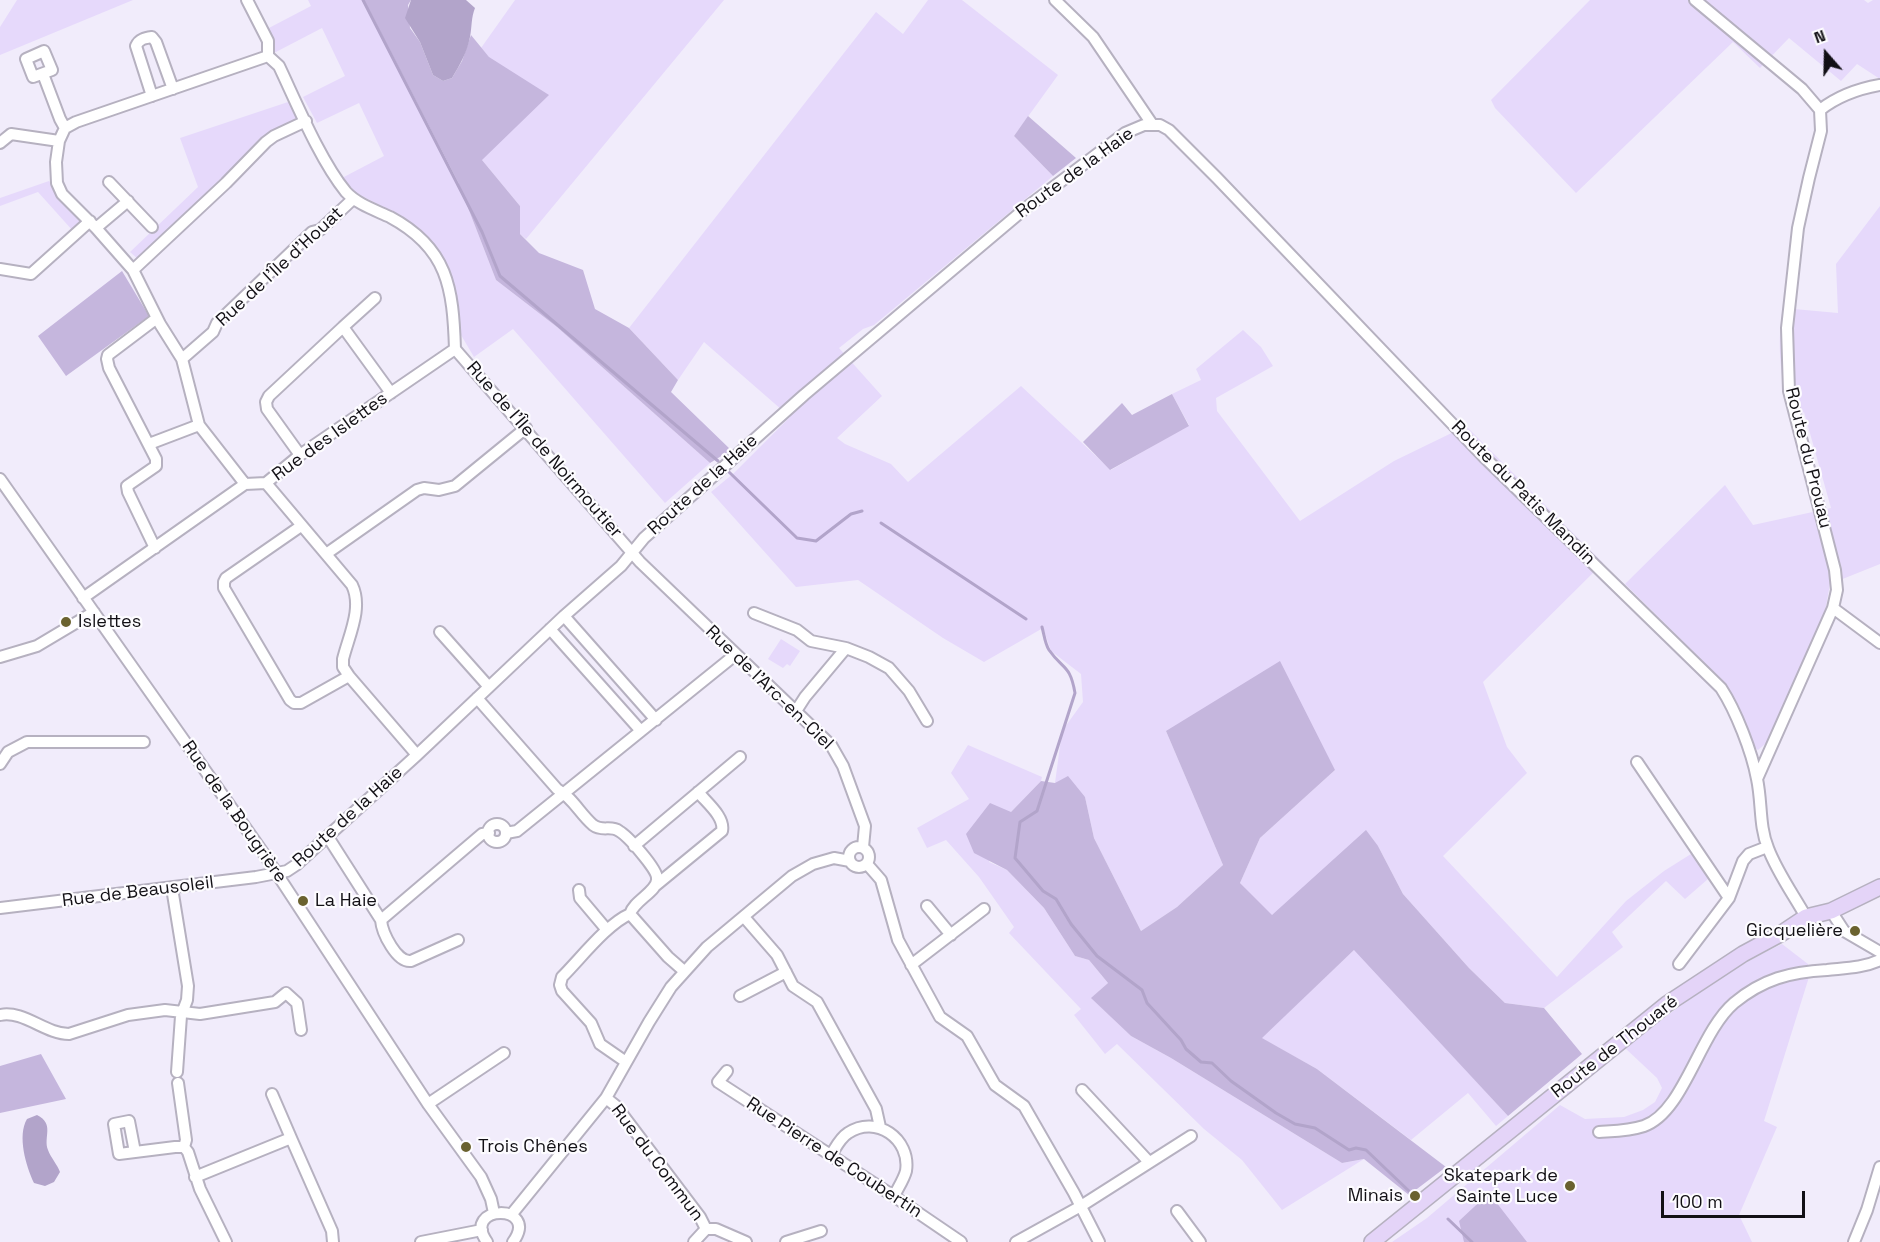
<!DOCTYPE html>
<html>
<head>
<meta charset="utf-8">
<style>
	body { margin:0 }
	#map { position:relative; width:1880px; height:1242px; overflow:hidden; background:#f1ecfb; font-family:"Space Grotesk",sans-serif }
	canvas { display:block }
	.north { position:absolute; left:1796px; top:24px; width:60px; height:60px; -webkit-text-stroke:4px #fdfcff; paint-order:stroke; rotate:340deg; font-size:16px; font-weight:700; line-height:24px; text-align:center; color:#121015 }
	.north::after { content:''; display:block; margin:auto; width:21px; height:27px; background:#121015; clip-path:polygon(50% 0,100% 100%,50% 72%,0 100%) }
	.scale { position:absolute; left:1661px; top:1191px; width:144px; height:27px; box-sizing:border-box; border:3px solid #121015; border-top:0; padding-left:8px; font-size:18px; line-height:21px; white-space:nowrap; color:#121015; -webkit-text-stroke:4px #fdfcff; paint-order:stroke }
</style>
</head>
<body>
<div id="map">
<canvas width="1880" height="1242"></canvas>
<div class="north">N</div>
<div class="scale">100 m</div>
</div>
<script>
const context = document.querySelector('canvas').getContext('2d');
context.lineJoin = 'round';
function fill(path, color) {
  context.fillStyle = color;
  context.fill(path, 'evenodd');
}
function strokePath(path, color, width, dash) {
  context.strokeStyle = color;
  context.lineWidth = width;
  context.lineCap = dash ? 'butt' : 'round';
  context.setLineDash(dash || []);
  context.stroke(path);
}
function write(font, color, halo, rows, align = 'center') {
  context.font = font + ' "Space Grotesk",sans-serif';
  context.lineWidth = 4.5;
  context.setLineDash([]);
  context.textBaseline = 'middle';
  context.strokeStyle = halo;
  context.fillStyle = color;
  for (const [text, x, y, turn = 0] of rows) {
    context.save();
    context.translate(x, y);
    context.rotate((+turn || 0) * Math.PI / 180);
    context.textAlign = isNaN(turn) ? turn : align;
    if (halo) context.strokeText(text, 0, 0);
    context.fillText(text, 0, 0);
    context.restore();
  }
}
fill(new Path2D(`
	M 17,0 L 133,0 L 0,55 L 0,27 Z
	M 308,0 L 364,0 L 458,182 L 496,280 L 557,327 L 710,463 L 665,503 L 513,329 L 474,357 L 461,335 L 457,302 L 430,242 L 405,218 L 356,193 L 342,178 L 384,156 L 359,103 L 317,123 L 303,97 L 345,76 L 322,28 L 274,53 L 273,40 L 267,29 L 311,6 Z
	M 515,0 L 724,0 L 526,239 L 520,234 L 520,206 L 482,160 L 489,57 L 481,48 Z
	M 928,0 L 962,0 L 1058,75 L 1014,136 L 1053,176 L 874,325 L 863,329 L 839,348 L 882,396 L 837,438 L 845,444 L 891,464 L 908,482 L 1021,386 L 1111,470 L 1189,425 L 1172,394 L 1201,380 L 1196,369 L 1243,330 L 1261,347 L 1273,366 L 1216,398 L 1217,411 L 1300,521 L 1394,461 L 1466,426 L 1603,563 L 1483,682 L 1507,747 L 1527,773 L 1443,856 L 1557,977 L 1626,901 L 1664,871 L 1691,854 L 1708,879 L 1685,899 L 1666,881 L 1612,932 L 1623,947 L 1544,1008 L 1505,1003 L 1469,968 L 1403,894 L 1378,846 L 1271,916 L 1240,883 L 1260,838 L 1335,770 L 1166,731 L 1223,865 L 1177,907 L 1141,931 L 1094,838 L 1085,797 L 1055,783 L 1062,731 L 1083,702 L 1081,674 L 1051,651 L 1043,628 L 984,662 L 943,638 L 858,580 L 796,587 L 711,492 L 734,473 L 790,417 L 704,342 L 678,380 L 629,328 L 876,12 L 903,34 Z
	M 1590,0 L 1864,0 L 1868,3 L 1873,0 L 1880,0 L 1880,79 L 1857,64 L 1841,81 L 1789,38 L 1760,68 L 1733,42 L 1576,193 L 1495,108 L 1491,100 Z
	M 291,101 L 299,115 L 297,120 L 266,135 L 138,259 L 130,252 L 198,187 L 180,138 Z
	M 49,181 L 82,221 L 73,231 L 38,192 L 0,206 L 0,198 Z
	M 1880,206 L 1880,564 L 1830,584 L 1825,612 L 1806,658 L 1770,740 L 1758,750 L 1752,745 L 1735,701 L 1719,677 L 1625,584 L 1725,485 L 1753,525 L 1831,508 L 1804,412 L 1793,421 C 1781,384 1776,346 1783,308 L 1838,313 L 1836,264 Z
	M 781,639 L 800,651 L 790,666 L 787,664 L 783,668 L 768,659 Z
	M 968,745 L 1042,777 L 1041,781 L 1011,812 L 989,862 L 1007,870 L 1044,908 L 1075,956 L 1089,960 L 1108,983 L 1092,998 L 1131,1036 L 1171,1058 L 1342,1163 L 1364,1159 L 1282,1210 L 1242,1160 L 1204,1129 L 1117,1044 L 1105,1054 L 1074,1015 L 1081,1009 L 1009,933 L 1014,927 L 979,877 L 946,840 L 927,848 L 917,828 L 969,799 L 951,773 Z
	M 1782,944 L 1808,964 L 1809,977 L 1764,1121 L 1777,1127 L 1739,1215 L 1752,1242 L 1392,1242 L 1427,1218 L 1560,1105 L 1585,1119 L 1624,1117 L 1643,1110 L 1655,1102 L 1662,1088 L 1657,1078 L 1625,1048 C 1676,1009 1723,971 1782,944 Z
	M 1355,949 L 1508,1116 L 1496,1126 L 1468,1093 L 1411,1140 L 1317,1069 L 1261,1038 Z`), '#e6d9fb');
fill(new Path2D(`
	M 364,0 L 411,0 L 408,5 L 410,28 L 420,42 L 433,75 L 443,81 L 452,78 L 462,61 L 471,35 L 489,57 L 549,95 L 482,160 L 520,206 L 520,234 L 539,253 L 583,270 L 595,309 L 629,328 L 678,380 L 671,392 L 731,450 L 710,463 L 557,327 L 496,280 L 458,182 Z
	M 1028,116 L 1076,158 L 1053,176 L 1014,136 Z
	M 122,271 L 149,316 L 66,376 L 38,336 Z
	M 1172,394 L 1189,426 L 1110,470 L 1083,442 L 1122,403 L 1132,415 Z
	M 1280,661 L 1335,770 L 1260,838 L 1240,883 L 1272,915 L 1366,830 L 1378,846 L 1403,894 L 1469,968 L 1505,1003 L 1544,1008 L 1582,1054 L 1508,1116 L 1354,950 L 1262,1038 L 1317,1069 L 1446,1167 L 1409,1195 L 1364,1159 L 1342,1163 L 1171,1058 L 1131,1036 L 1091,998 L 1108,983 L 1089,960 L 1075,956 L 1044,908 L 1007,870 L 974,853 L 966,834 L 990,803 L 1011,812 L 1041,781 L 1055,783 L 1068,776 L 1085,797 L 1094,838 L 1141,931 L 1177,907 L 1223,865 L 1166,731 Z
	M 41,1054 L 66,1099 L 0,1113 L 0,1066 Z
	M 1489,1193 L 1527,1242 L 1464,1242 L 1459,1221 Z`), '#c5b6dd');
fill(new Path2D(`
	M 411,0 L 466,0 L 475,8 C 471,18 472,26 470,37 C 467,52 460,65 452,78 L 443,81 L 433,75 L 420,42 L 405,18 Z
	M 37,1115 C 55,1124 43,1137 48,1150 C 51,1158 57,1164 60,1172 L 54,1182 L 45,1186 L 34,1183 C 26,1166 17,1136 27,1119 Z`), '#b2a4ca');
strokePath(new Path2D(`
	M 363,0 L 482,232 L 500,276 L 718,461
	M 729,472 L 797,538 L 816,541 L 851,514 L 862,511
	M 881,523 L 1026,619
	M 1042,627 C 1044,634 1045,644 1049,650 C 1063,670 1070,664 1075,693 L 1037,811 L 1020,822 L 1015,858 L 1043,891 L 1056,899 L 1071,924 L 1097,956 L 1142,990 L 1147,1003 L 1181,1040 L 1186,1049 L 1201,1062 L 1212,1063 L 1231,1081 L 1276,1113 L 1295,1124 L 1315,1128 L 1349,1150 L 1356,1148 L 1366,1150 L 1410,1192
	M 1448,1219 L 1472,1242`), '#b2a4ca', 3);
const street = new Path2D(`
	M 247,0 L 268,41 L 268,56
	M 1055,0 L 1093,37 L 1152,124
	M 1695,0 L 1802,89 L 1820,110 L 1821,131 L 1809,178 L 1798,228 L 1787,328 L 1789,391 L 1835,570 L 1837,590 L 1833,608 L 1757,779
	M 44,51 L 52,70 L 33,77 L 26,59 Z
	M 268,56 L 279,66 C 297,104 320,160 346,192 C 357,204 375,210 390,217 C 448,248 453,288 455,349
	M 43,74 L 60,119 L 65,128
	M 152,96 L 136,46 C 139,39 145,38 152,37 L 156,42 L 173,89
	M 1820,110 C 1838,96 1857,89 1880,85
	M 0,143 L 11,134 L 59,141
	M 109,182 L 152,227
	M 96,228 L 128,201
	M 0,269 L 31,274 L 90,221
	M 133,270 L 226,183 L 266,142 L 274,136 L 306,121
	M 343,327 L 375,298
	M 455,349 L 640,562 L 831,745 L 843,766 L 865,826 L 863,847
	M 182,359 L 213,332 L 217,323 L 312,232 L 320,230 L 353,199
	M 149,444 L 199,425
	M 300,455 L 267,409 L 266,402 L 269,396 L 343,327 L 391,393
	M 0,479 L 264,854 L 428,1104 L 481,1177 L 491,1199 L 494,1213
	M 266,483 L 352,585 C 363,608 349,635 343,659 L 343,667 L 349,676 L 417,755
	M 245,484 L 199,425 L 182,359 L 160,324 L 133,270 L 96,228 L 62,194 L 57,183 L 56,162 L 59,141 L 65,128 L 76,122 L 268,56
	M 301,526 L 226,578 L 224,582 L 224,588 L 290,700 L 294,703 L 301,703 L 349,676
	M 155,548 L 128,492 L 127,486 L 156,466 L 156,459 L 109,368 L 107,359 L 108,355 L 157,318
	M 326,554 L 417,490 L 424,488 L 439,490 L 455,486 L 526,428
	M 83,598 L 245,484 L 266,483 L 300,455 L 455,349
	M 1833,608 L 1880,643
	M 754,613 L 797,630 L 811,641 L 846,648 L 869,657 L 889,668 L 909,691 L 927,721
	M 564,616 L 656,720
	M 550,629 L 641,731
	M 440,632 L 489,687
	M 0,657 L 37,646 L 94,612
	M 477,698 L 557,789 C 573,798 580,814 593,825 C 602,832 611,825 619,831 C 628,836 657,869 657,878 C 659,891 634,900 630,914 L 668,957 L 684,971
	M 796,711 L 805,697 L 846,648
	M 1637,762 L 1729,898
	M 0,764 L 8,752 L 27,742 L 144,742
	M488 833a9 9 0 1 1 18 0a9 9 0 1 1-18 0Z
	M 506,833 L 517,831 L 735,655
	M 328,837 L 381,920 C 382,933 397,963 411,961 L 458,940
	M 634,846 L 740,757
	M849 857a10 10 0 1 1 20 0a10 10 0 1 1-20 0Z
	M 867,864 L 881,880 L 898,940 L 940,1017 L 967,1036 L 995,1085 L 1024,1106 L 1074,1193 L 1099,1242
	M 655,886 L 722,831 C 725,817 707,803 698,792
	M 172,888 L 188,986 L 187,1000 L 181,1016 L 177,1072
	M 579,890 L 580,898 L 607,930
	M 927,906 L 951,935
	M 0,908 L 256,877 L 287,871 L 296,865 L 417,755 L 564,616 L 621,566 L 644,538 L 804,395 L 1027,207 L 1125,133 L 1144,125 L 1160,125 L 1169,130 L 1217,178 L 1484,457 L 1721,688 C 1736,711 1752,752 1757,779 C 1762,802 1759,826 1768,848 C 1777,872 1793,894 1806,917
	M 1831,911 L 1844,931 L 1880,952
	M 744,917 L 777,955 L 793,986 L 817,1002 L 876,1109 L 880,1127
	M 381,920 L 482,834 L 489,833
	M 1679,964 L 1729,898 L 1743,861 L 1749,854 L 1767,847
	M 911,965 L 984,909
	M 740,996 L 786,972
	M 0,1015 C 24,1010 45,1034 69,1034 L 128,1015 L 165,1010 L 200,1014 L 275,1002 L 286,993 L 297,1003 L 301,1030
	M 626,1062 L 600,1044 L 591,1023 L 562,991 L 560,985 L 562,977 C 581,958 607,924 630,914
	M 727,1071 L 718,1082 L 892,1195 L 961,1242
	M 178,1083 L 186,1140 L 184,1147
	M 1082,1090 L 1149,1162
	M 606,1098 L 616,1106 L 700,1217 L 706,1229
	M 428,1104 L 504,1053
	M 1599,1132 C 1614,1131 1629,1131 1644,1126 C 1684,1112 1699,1033 1734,1003 C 1763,979 1790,972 1827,970 C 1845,968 1863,968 1880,960
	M 291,1138 L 332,1231 L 333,1242
	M 184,1147 L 188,1152 L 200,1189 L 226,1242
	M 135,1152 L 129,1121 L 114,1124 L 119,1154 L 175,1147 L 184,1147
	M 831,1155 C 836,1147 840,1138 848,1133 C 876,1114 911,1139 906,1171 C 904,1179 898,1188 894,1196
	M 195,1177 L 291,1138 L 272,1094
	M 1177,1211 L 1200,1242
	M 511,1215 L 606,1098 L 649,1022 L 671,987 L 707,947 L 792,876 L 813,864 L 834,858 L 850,861
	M 421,1242 L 482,1230
	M 487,1242 C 460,1204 541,1203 513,1242
	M 694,1242 L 706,1229 L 716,1229 L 746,1242
	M 786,1242 L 821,1231
	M 1016,1242 L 1081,1206 L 1191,1136
	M 1854,1242 L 1867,1210 L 1880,1167`);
const secondary = new Path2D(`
	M 1372,1242 L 1667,1004 L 1743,954 L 1782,933 L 1806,917 L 1831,911 L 1880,887`);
strokePath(street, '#b6b1c0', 14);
strokePath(secondary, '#b6b1c0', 18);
strokePath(street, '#fff', 10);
strokePath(secondary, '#e4d4f8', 15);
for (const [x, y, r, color] of [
	[66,622,6,"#6a622f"],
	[303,901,6,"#6a622f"],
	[1855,931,6,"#6a622f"],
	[466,1147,6,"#6a622f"],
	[1570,1186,6,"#6a622f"],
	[1415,1196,6,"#6a622f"]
]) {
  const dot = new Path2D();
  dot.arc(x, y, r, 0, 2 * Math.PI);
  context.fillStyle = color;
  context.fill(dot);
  strokePath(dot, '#fdfcff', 2);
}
write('18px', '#121015', '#fdfcff', [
	["Route de la Haie",1075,173,-36],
	["Rue de l'Île d'Houat",280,267,-43],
	["Rue des Islettes",330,437,-36],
	["Rue de l'Île de Noirmoutier",544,450,49],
	["Route du Prouau",1808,458,76],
	["Route de la Haie",703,485,-42],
	["Route du Patis Mandin",1523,493,45],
	["Rue de l'Arc-en-Ciel",769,688,44],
	["Rue de la Bougrière",234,812,55],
	["Route de la Haie",348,817,-42],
	["Rue de Beausoleil",138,892,-7],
	["Route de Thouaré",1615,1047,-38],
	["Rue Pierre de Coubertin",834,1158,33],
	["Rue du Commun",657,1163,53]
]);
write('18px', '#121015', '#fdfcff', [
	["Islettes",78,622],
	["La Haie",315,901],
	["Gicquelière",1843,931,"right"],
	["Trois Chênes",478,1147],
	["Skatepark de",1558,1176,"right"],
	["Sainte Luce",1558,1197,"right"],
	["Minais",1403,1196,"right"]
], 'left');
</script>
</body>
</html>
